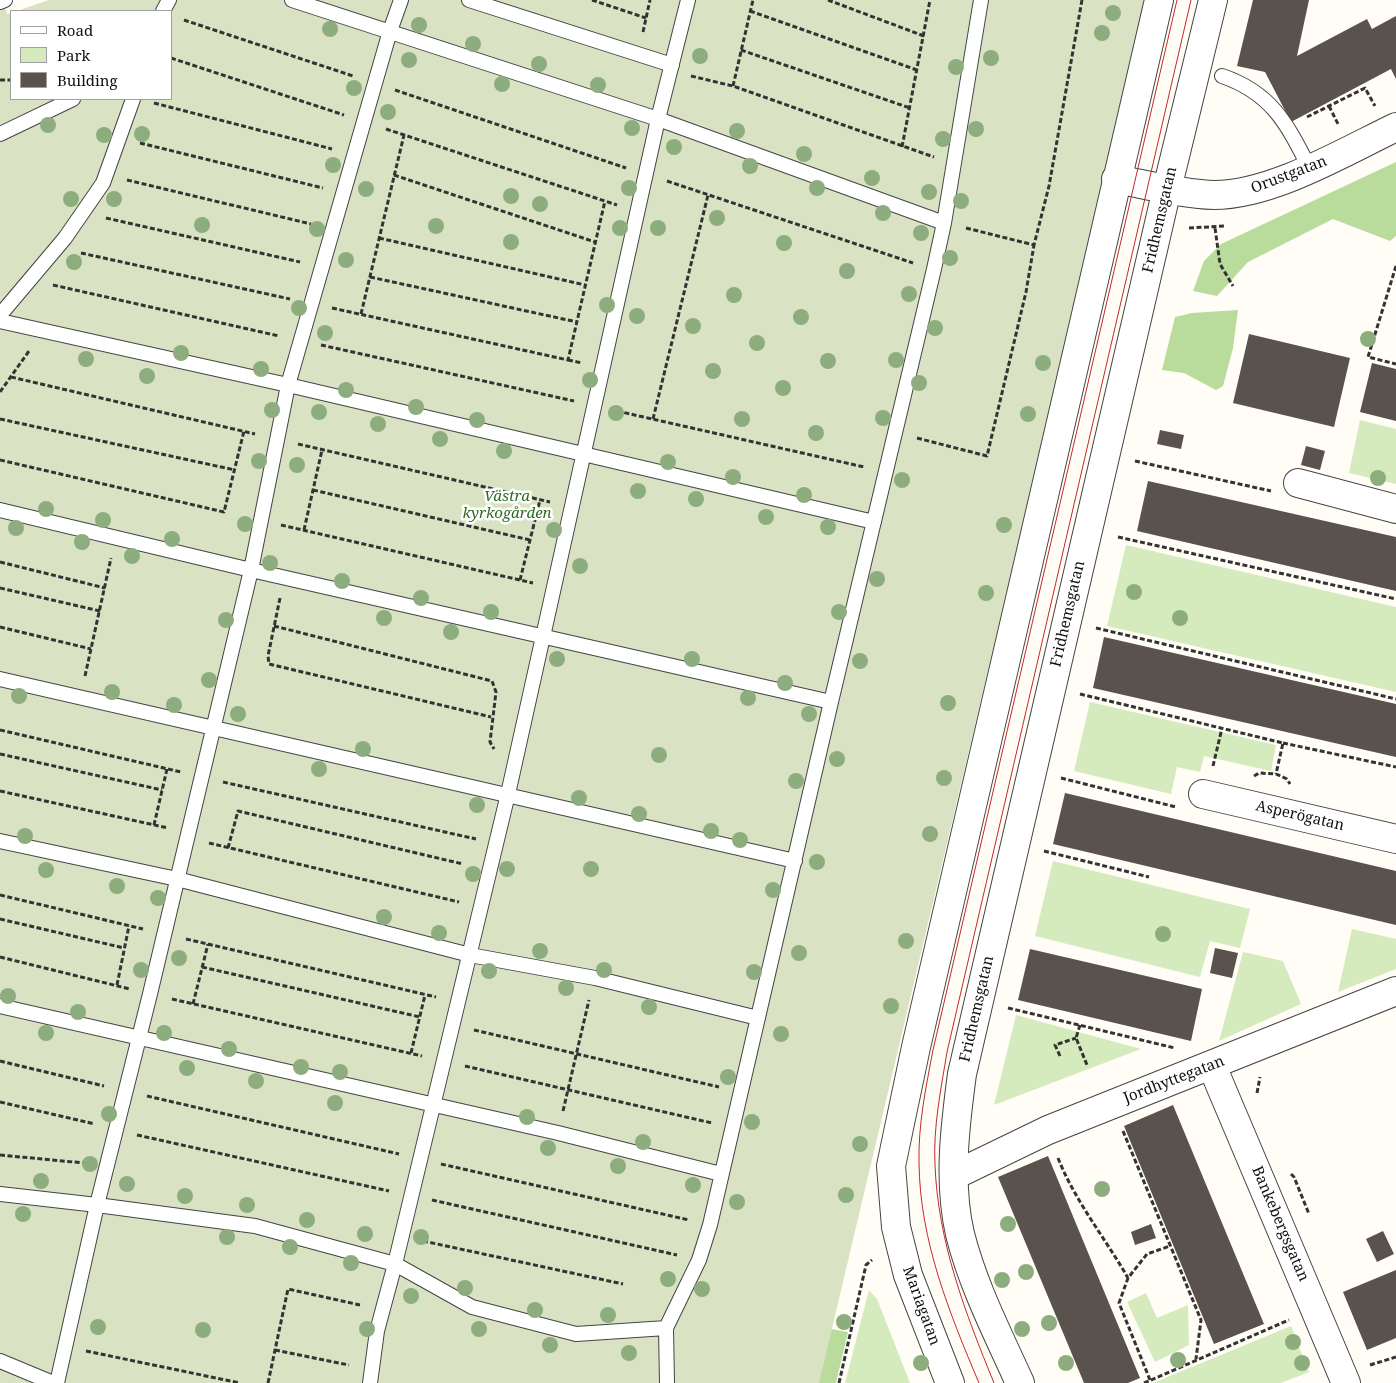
<!DOCTYPE html>
<html>
<head>
<meta charset="utf-8">
<style>
	body { margin:0 }
	#map { position:relative; width:1396px; height:1383px; overflow:hidden; background:#fffdf5; font-family:"Noto Serif",serif }
	canvas { display:block }
	.legend { position:absolute; left:10px; top:10px; width:162px; height:90px; box-sizing:border-box; background:#fff; border:1px solid #a0a0a0; margin:0; padding:6px 9px; list-style:none; font-size:15px; color:#111 }
	.legend li { display:flex; align-items:center; gap:10px; height:25px }
	.legend b { width:25px; border:1px solid #a0a0a0 }
</style>
</head>
<body>
<div id="map">
<canvas width="1396" height="1383"></canvas>
<ul class="legend">
<li><b style="height:6px;background:#fff"></b>Road</li>
<li><b style="height:14px;background:#d5ebbd"></b>Park</li>
<li><b style="height:14px;background:#5a524d"></b>Building</li>
</ul>
</div>
<script>
const context = document.querySelector('canvas').getContext('2d');
context.lineJoin = 'round';
function fill(path, color) {
  context.fillStyle = color;
  context.fill(path, 'evenodd');
}
function strokePath(path, color, width, dash) {
  context.strokeStyle = color;
  context.lineWidth = width;
  context.lineCap = dash ? 'butt' : 'round';
  context.setLineDash(dash || []);
  context.stroke(path);
}
function write(font, color, halo, rows, align = 'center') {
  context.font = font + ' "Noto Serif",serif';
  context.lineWidth = 5;
  context.setLineDash([]);
  context.textBaseline = 'middle';
  context.strokeStyle = halo;
  context.fillStyle = color;
  for (const [text, x, y, turn = 0] of rows) {
    context.save();
    context.translate(x, y);
    context.rotate((+turn || 0) * Math.PI / 180);
    context.textAlign = isNaN(turn) ? turn : align;
    if (halo) context.strokeText(text, 0, 0);
    context.fillText(text, 0, 0);
    context.restore();
  }
}
fill(new Path2D(`
	M 1360,420 L 1396,429 L 1396,484 L 1349,473 Z
	M 1126,545 L 1396,607 L 1396,692 L 1107,626 Z
	M 1090,702 L 1276,745 L 1271,771 L 1204,756 L 1200,772 L 1177,767 L 1171,794 L 1074,771 Z
	M 1053,861 L 1250,909 L 1240,948 L 1210,941 L 1200,977 L 1035,936 Z
	M 1352,929 L 1396,939 L 1396,969 L 1338,992 Z
	M 1243,952 L 1283,961 L 1301,1004 L 1219,1041 Z
	M 1016,1015 L 1141,1049 L 994,1105 Z
	M 869,1290 L 877,1299 L 910,1383 L 845,1383 Z
	M 1146,1293 L 1157,1318 L 1188,1305 L 1189,1345 L 1155,1362 L 1127,1302 Z
	M 1291,1326 L 1309,1372 L 1281,1383 L 1153,1383 Z`), '#d5ebbd');
fill(new Path2D(`
	M 1396,162 L 1396,236 L 1390,241 L 1333,219 L 1248,262 L 1217,296 L 1193,291 L 1204,261 L 1221,244 Z
	M 1238,310 L 1233,348 L 1223,386 L 1216,390 L 1184,373 L 1162,370 L 1175,317 L 1192,313 Z
	M 815,1326 L 848,1332 L 836,1383 L 739,1383 Z`), '#b9dc9c');
fill(new Path2D(`
	M 0,0 L 3,0 L 7,14 L 11,13 L 11,99 L 171,99 L 171,11 L 17,11 L 49,0 L 1147,0 L 819,1383 L 0,1383 Z`), '#d9e3c4');
fill(new Path2D(`
	M 1253,0 L 1309,0 L 1297,56 L 1367,19 L 1372,29 L 1396,16 L 1396,79 L 1391,69 L 1291,122 L 1265,72 L 1237,66 Z
	M 1249,334 L 1350,358 L 1334,427 L 1233,403 Z
	M 1372,363 L 1396,369 L 1396,421 L 1360,412 Z
	M 1160,430 L 1184,435 L 1181,449 L 1157,444 Z
	M 1306,446 L 1325,451 L 1320,470 L 1301,465 Z
	M 1148,481 L 1396,537 L 1396,591 L 1137,531 Z
	M 1104,637 L 1396,704 L 1396,757 L 1093,688 Z
	M 1065,793 L 1396,871 L 1396,925 L 1053,844 Z
	M 1215,948 L 1238,953 L 1232,978 L 1210,973 Z
	M 1030,949 L 1202,989 L 1191,1041 L 1018,1000 Z
	M 1173,1105 L 1264,1324 L 1214,1344 L 1124,1126 Z
	M 1048,1156 L 1140,1378 L 1128,1383 L 1084,1383 L 998,1177 Z
	M 1151,1224 L 1156,1238 L 1135,1245 L 1131,1232 Z
	M 1383,1231 L 1394,1254 L 1377,1262 L 1366,1239 Z
	M 1396,1270 L 1396,1338 L 1367,1350 L 1343,1292 Z`), '#5a524d');
const service = new Path2D(`
	M 292,0 L 658,119 L 944,223
	M 469,0 L 672,65
	M 0,2 L 5,0
	M 163,11 L 169,0
	M 1222,76 C 1272,93 1287,124 1310,169
	M 0,134 L 73,99
	M 0,315 L 65,238 L 103,183 L 133,99
	M 0,321 L 288,385 L 874,522
	M 0,510 L 251,570 L 831,702
	M 0,679 L 795,861
	M 0,841 L 177,879 L 470,955 L 595,978 L 758,1018
	M 0,1006 L 558,1133 L 721,1174
	M 0,1194 L 97,1205 L 150,994 L 251,570 L 288,385 L 390,31 L 401,0
	M 0,1361 L 53,1383
	M 57,1383 L 97,1205 L 255,1226 L 395,1264 L 472,1307 L 576,1334 L 666,1328
	M 370,1383 L 377,1331 L 395,1264 L 508,794 L 658,119 L 688,0
	M 667,1383 L 666,1328 L 699,1260 L 710,1225 L 831,702 L 934,269 L 944,223 L 981,0`);
const minor = new Path2D(`
	M 1116,179 C 1148,185 1182,194 1214,195 C 1272,195 1344,152 1396,127
	M 1298,483 L 1396,509
	M 1203,794 L 1396,839
	M 1212,1066 L 1346,1383
	M 955,1175 L 1048,1130 L 1396,991`);
const tertiary = new Path2D(`
	M 950,1383 L 908,1275 L 896,1227 L 891,1166 L 916,1047 L 1159,0
	M 1020,1383 C 998,1334 973,1286 960,1234 C 948,1182 955,1126 962,1074 L 1167,189 L 1213,0`);
strokePath(service, '#444', 16);
strokePath(minor, '#444', 30);
strokePath(tertiary, '#444', 30);
strokePath(new Path2D(`
	M 592,0 L 646,18
	M 828,0 L 924,36
	M 750,11 L 917,70
	M 184,20 L 353,76
	M 643,32 L 650,0
	M 741,50 L 910,108
	M 171,58 L 344,115
	M 691,76 L 733,86 L 934,157
	M 0,80 L 11,80
	M 733,86 L 753,0
	M 395,90 L 626,168
	M 154,103 L 332,149
	M 1329,106 L 1338,124
	M 1307,117 L 1365,88 L 1375,106
	M 386,129 L 617,205
	M 140,143 L 323,188
	M 902,147 L 930,0
	M 394,175 L 595,242
	M 127,180 L 311,224
	M 667,181 L 913,263
	M 106,218 L 300,262
	M 966,228 L 1034,245 L 1049,186 L 1082,0
	M 1189,228 L 1225,226
	M 1215,228 L 1220,264 L 1233,286
	M 379,238 L 585,285
	M 81,253 L 290,299
	M 1396,266 L 1368,357 L 1396,364
	M 370,277 L 577,322
	M 53,285 L 279,336
	M 332,308 L 568,360 L 605,201
	M 361,314 L 404,135
	M 321,345 L 574,401
	M 568,360 L 582,363
	M 11,377 L 255,434
	M 0,392 L 29,351
	M 617,411 L 864,467
	M 0,419 L 235,470
	M 653,419 L 708,195
	M 917,438 L 987,456 L 1026,292 L 1034,245
	M 298,444 L 550,502
	M 0,460 L 224,512 L 244,431
	M 1135,461 L 1271,491
	M 313,490 L 530,540
	M 281,525 L 533,583
	M 304,530 L 322,450
	M 1118,537 L 1396,599
	M 0,562 L 105,588
	M 520,580 L 540,500
	M 0,588 L 100,611
	M 280,598 L 268,656 L 269,664 L 491,717
	M 274,626 L 492,681 L 496,692 L 490,742 L 494,749
	M 0,627 L 91,649
	M 1096,628 L 1396,699
	M 85,676 L 111,558
	M 1080,694 L 1283,743 L 1276,774
	M 0,730 L 181,772
	M 1283,743 L 1396,767
	M 0,754 L 162,790
	M 1213,766 L 1222,728
	M 1254,776 L 1259,773 L 1276,774 L 1287,779 L 1290,784
	M 1061,778 L 1176,807
	M 223,782 L 476,839
	M 0,791 L 168,828
	M 154,825 L 167,769
	M 209,843 L 459,902
	M 228,848 L 238,811 L 463,864
	M 1044,851 L 1149,877
	M 0,895 L 143,929
	M 0,919 L 124,948
	M 186,939 L 436,997
	M 0,957 L 130,989
	M 202,967 L 420,1017
	M 117,985 L 129,926
	M 172,999 L 422,1056
	M 193,1004 L 208,944
	M 1008,1008 L 1175,1048
	M 1080,1025 L 1076,1038 L 1087,1065
	M 474,1030 L 719,1087
	M 411,1053 L 425,995
	M 1060,1056 L 1055,1045 L 1076,1038
	M 0,1061 L 104,1086
	M 465,1066 L 712,1123
	M 1257,1093 L 1260,1077
	M 147,1096 L 399,1154
	M 0,1102 L 95,1124
	M 563,1111 L 589,1000
	M 1123,1131 L 1201,1320 L 1196,1359
	M 137,1135 L 389,1191
	M 0,1155 L 84,1163
	M 1058,1158 C 1075,1201 1105,1238 1128,1278
	M 441,1164 L 689,1220
	M 1291,1174 L 1294,1177 L 1309,1214
	M 432,1200 L 677,1255
	M 423,1241 L 623,1284
	M 275,1350 L 349,1365
	M 86,1351 L 240,1383
	M 1370,1365 L 1396,1357
	M 1150,1380 L 1119,1303 L 1128,1278 L 1147,1254 L 1170,1246
	M 268,1383 L 288,1289 L 360,1305
	M 839,1383 L 866,1265 L 872,1260
	M 1144,1383 L 1289,1320`), '#333', 3, [5, 2.5]);
strokePath(service, '#fff', 14);
strokePath(minor, '#fff', 28);
strokePath(tertiary, '#fff', 28);
strokePath(new Path2D(`
	M 979,1383 C 949,1312 920,1241 919,1163 C 918,1125 926,1087 933,1050 L 1177,0
	M 994,1383 C 965,1312 938,1242 935,1165 C 933,1127 941,1089 947,1052 L 1191,0`), '#c4262e', 1);
context.fillStyle = '#8dad7f';
for (const [x, y] of [
	[1113,13],
	[419,25],
	[330,29],
	[1102,33],
	[473,44],
	[700,56],
	[991,58],
	[409,60],
	[539,64],
	[956,67],
	[502,84],
	[598,85],
	[354,88],
	[388,112],
	[48,125],
	[632,128],
	[976,129],
	[737,131],
	[142,134],
	[104,135],
	[943,139],
	[674,147],
	[804,154],
	[333,165],
	[750,166],
	[872,178],
	[629,188],
	[817,188],
	[366,189],
	[929,192],
	[511,196],
	[71,199],
	[114,199],
	[961,201],
	[540,204],
	[883,213],
	[717,218],
	[202,225],
	[436,226],
	[620,228],
	[658,228],
	[317,229],
	[921,233],
	[511,242],
	[784,243],
	[950,258],
	[346,260],
	[74,262],
	[847,271],
	[909,294],
	[734,295],
	[607,305],
	[299,308],
	[637,316],
	[801,317],
	[693,326],
	[935,328],
	[325,333],
	[1368,339],
	[757,343],
	[181,353],
	[86,359],
	[896,360],
	[828,361],
	[1043,363],
	[261,369],
	[713,371],
	[147,376],
	[590,380],
	[919,383],
	[783,388],
	[346,390],
	[416,407],
	[272,410],
	[319,412],
	[616,413],
	[1028,414],
	[883,418],
	[742,419],
	[477,420],
	[378,424],
	[816,433],
	[440,439],
	[504,451],
	[259,461],
	[668,462],
	[297,465],
	[733,477],
	[1378,478],
	[902,480],
	[638,491],
	[804,495],
	[696,499],
	[46,509],
	[766,517],
	[103,520],
	[245,524],
	[1004,525],
	[828,527],
	[16,528],
	[554,530],
	[172,539],
	[82,542],
	[132,556],
	[270,563],
	[580,566],
	[877,579],
	[342,581],
	[1134,592],
	[986,593],
	[421,598],
	[491,612],
	[839,612],
	[384,618],
	[1180,618],
	[226,620],
	[451,632],
	[557,659],
	[692,659],
	[860,661],
	[209,680],
	[785,683],
	[112,692],
	[19,696],
	[748,698],
	[948,703],
	[174,705],
	[238,714],
	[809,714],
	[363,749],
	[659,755],
	[837,759],
	[319,769],
	[944,778],
	[796,781],
	[579,798],
	[477,805],
	[639,814],
	[711,831],
	[930,834],
	[25,836],
	[740,840],
	[817,862],
	[507,869],
	[591,869],
	[46,870],
	[473,874],
	[117,886],
	[773,890],
	[158,898],
	[384,917],
	[439,933],
	[1163,934],
	[906,941],
	[540,951],
	[799,953],
	[179,958],
	[141,970],
	[604,970],
	[489,971],
	[754,972],
	[566,988],
	[8,996],
	[891,1006],
	[649,1007],
	[78,1012],
	[46,1033],
	[164,1033],
	[781,1034],
	[229,1049],
	[301,1067],
	[187,1068],
	[340,1072],
	[728,1077],
	[256,1081],
	[335,1103],
	[109,1114],
	[527,1117],
	[752,1122],
	[643,1142],
	[860,1144],
	[548,1148],
	[90,1164],
	[618,1166],
	[41,1181],
	[127,1184],
	[693,1185],
	[1102,1189],
	[846,1195],
	[185,1196],
	[737,1202],
	[247,1205],
	[23,1214],
	[307,1220],
	[1008,1224],
	[365,1234],
	[227,1237],
	[421,1237],
	[290,1247],
	[351,1263],
	[1026,1272],
	[668,1279],
	[1002,1280],
	[465,1288],
	[702,1289],
	[411,1296],
	[535,1310],
	[608,1315],
	[844,1322],
	[1049,1323],
	[98,1327],
	[367,1329],
	[479,1329],
	[1022,1329],
	[203,1330],
	[1293,1342],
	[550,1345],
	[629,1353],
	[1178,1360],
	[921,1363],
	[1066,1363],
	[1302,1363]
]) {
  context.beginPath();
  context.arc(x, y, 8, 0, 2 * Math.PI);
  context.fill();
}
write('15px', '#111', '#fff', [
	["Orustgatan",1289,175,-21],
	["Fridhemsgatan",1160,220,-77],
	["Fridhemsgatan",1068,614,-77],
	["Asperögatan",1300,816,13],
	["Fridhemsgatan",977,1009,-77],
	["Jordhyttegatan",1174,1080,-21],
	["Bankebergsgatan",1280,1224,67],
	["Mariagatan",921,1306,70]
]);
write('italic 15px', '#2f6b1f', '#fff', [
	["Västra",507,497],
	["kyrkogården",507,514]
]);
</script>
</body>
</html>
